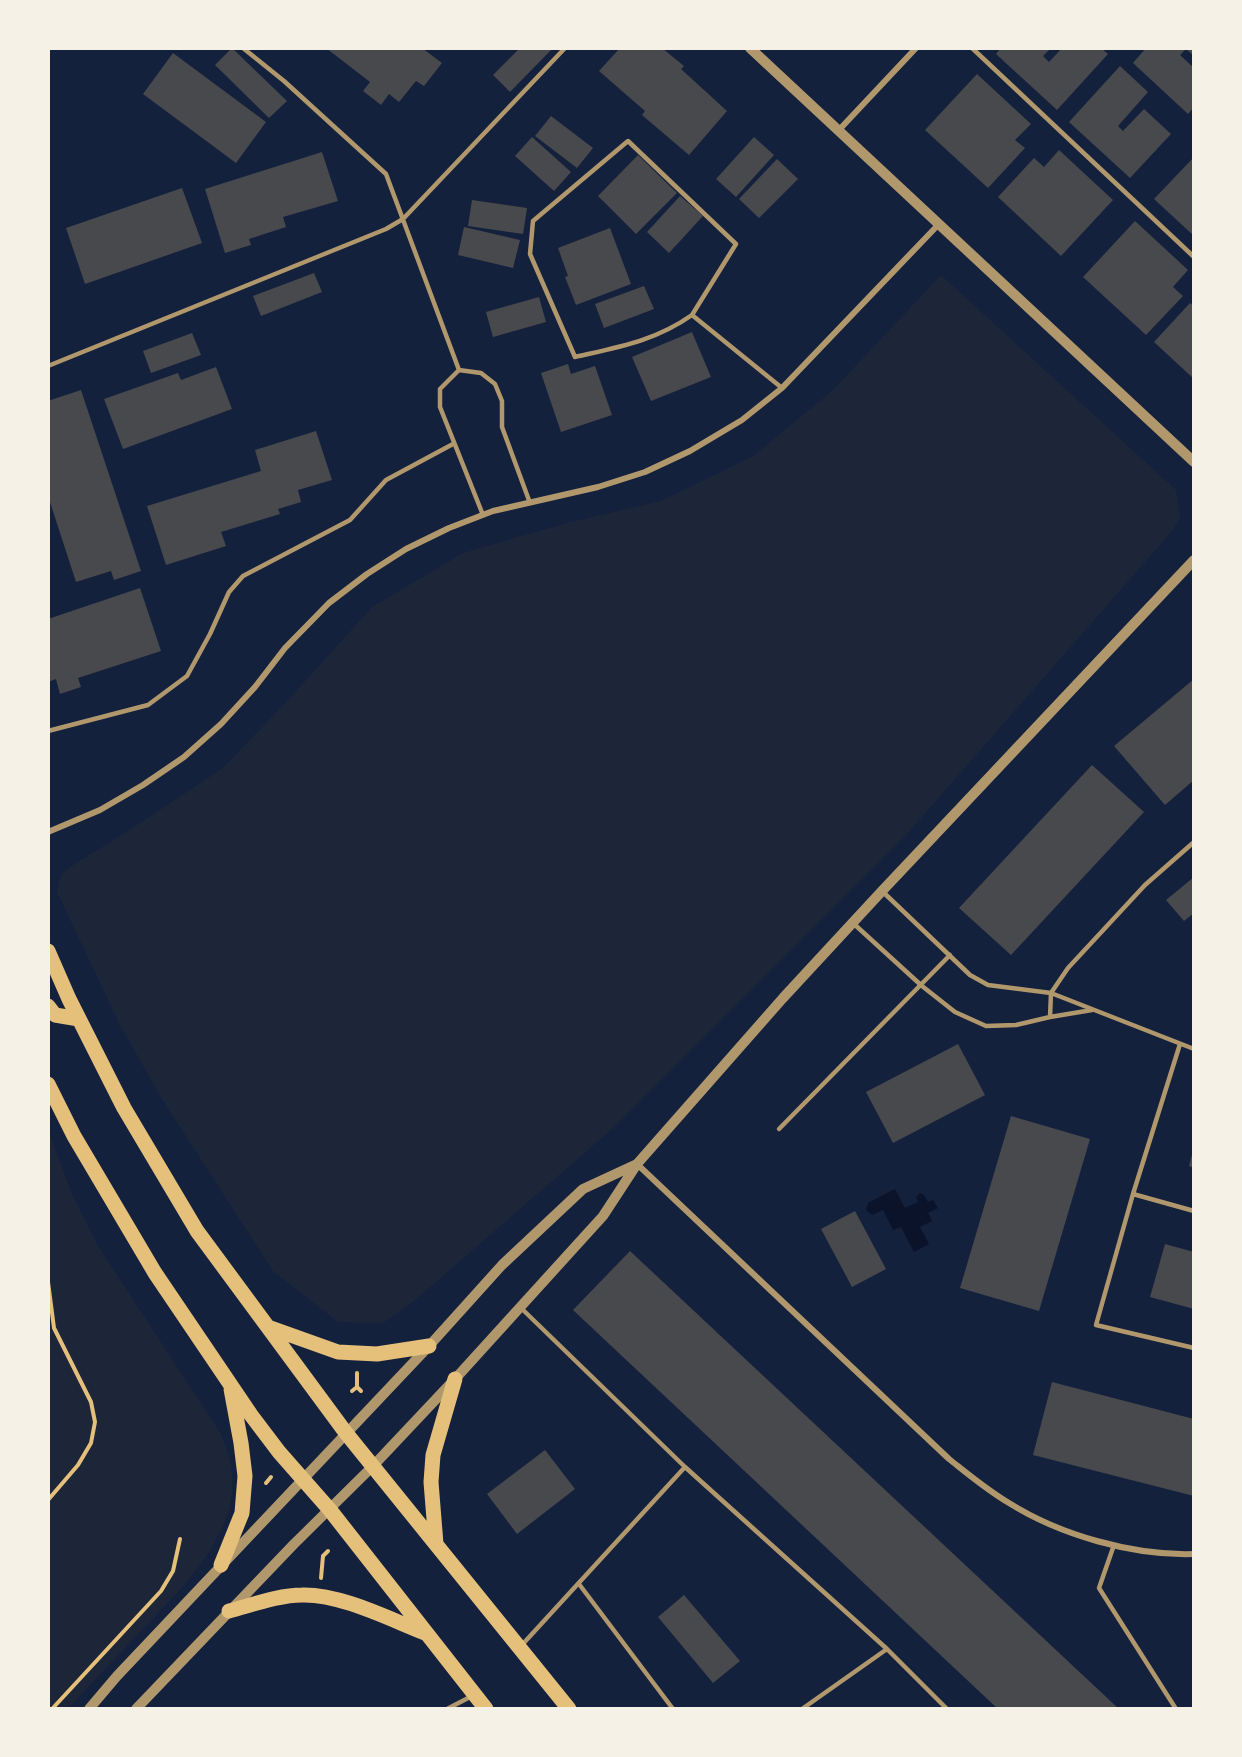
<!DOCTYPE html>
<html>
<head>
<meta charset="utf-8">
<style>
	body { margin:0 }
	#map { position:relative; width:1242px; height:1757px; overflow:hidden; background:#14213d; font-family:"Public Sans",sans-serif }
	canvas { display:block }
	.frame { position:absolute; inset:0; border:50px solid #f6f1e7; pointer-events:none }
</style>
</head>
<body>
<div id="map">
<canvas width="1242" height="1757"></canvas>
<div class="frame"></div>
</div>
<script>
const context = document.querySelector('canvas').getContext('2d');
context.lineJoin = 'round';
function fill(path, color) {
  context.fillStyle = color;
  context.fill(path, 'evenodd');
}
function strokePath(path, color, width, dash) {
  context.strokeStyle = color;
  context.lineWidth = width;
  context.lineCap = dash ? 'butt' : 'round';
  context.setLineDash(dash || []);
  context.stroke(path);
}
fill(new Path2D(`
	M 941,275 L 1176,490 L 1180,517 L 1173,530 L 907,834 L 611,1130 L 414,1301 L 383,1323 L 338,1322 L 273,1271 L 160,1096 L 119,1023 L 57,892 L 61,874 L 76,863 L 125,833 L 223,768 L 288,700 L 372,607 L 463,553 L 567,523 L 661,501 L 753,456 L 832,391 Z
	M 48,1130 L 72,1194 L 98,1246 L 221,1434 C 231,1458 236,1480 230,1506 C 217,1555 177,1593 144,1628 C 118,1655 93,1682 68,1709 L 48,1709 Z`), '#1d2539');
fill(new Path2D(`
	M 895,1189 L 905,1208 L 918,1202 L 916,1197 L 920,1193 L 924,1195 L 928,1202 L 933,1200 L 938,1208 L 928,1213 L 932,1221 L 920,1227 L 929,1244 L 914,1252 L 901,1227 L 893,1230 L 883,1210 L 872,1215 L 866,1210 L 868,1203 Z`), '#0b132b');
fill(new Path2D(`
	M 232,48 L 287,101 L 269,118 L 215,65 Z
	M 326,48 L 422,48 L 442,63 L 424,86 L 416,81 L 399,102 L 389,94 L 381,105 L 363,91 L 370,82 Z
	M 520,48 L 553,48 L 510,92 L 493,75 Z
	M 620,48 L 662,48 L 684,66 L 681,69 L 727,111 L 689,155 L 642,115 L 645,111 L 599,71 Z
	M 1001,48 L 1051,48 L 1043,56 L 1049,62 L 1062,48 L 1101,48 L 1108,54 L 1057,110 L 996,54 Z
	M 1146,48 L 1194,48 L 1194,56 L 1186,49 L 1180,55 L 1194,68 L 1194,107 L 1188,114 L 1133,63 Z
	M 173,53 L 266,122 L 236,163 L 143,94 Z
	M 1120,66 L 1148,92 L 1118,126 L 1123,131 L 1144,109 L 1171,134 L 1130,178 L 1069,122 Z
	M 977,74 L 1031,124 L 1015,140 L 1025,148 L 988,188 L 925,130 Z
	M 551,116 L 593,148 L 577,168 L 535,136 Z
	M 532,137 L 571,172 L 554,191 L 515,156 Z
	M 754,137 L 774,155 L 736,197 L 716,179 Z
	M 1059,150 L 1113,200 L 1061,256 L 998,197 L 1034,158 L 1044,167 Z
	M 322,152 L 338,201 L 283,217 L 286,227 L 249,239 L 251,245 L 225,253 L 205,189 Z
	M 638,155 L 677,193 L 636,234 L 598,196 Z
	M 1194,157 L 1194,236 L 1154,199 Z
	M 777,159 L 798,179 L 759,218 L 739,199 Z
	M 182,188 L 202,243 L 85,284 L 66,228 Z
	M 680,196 L 703,216 L 669,253 L 647,232 Z
	M 472,200 L 527,208 L 523,234 L 468,226 Z
	M 1135,221 L 1188,270 L 1173,287 L 1183,296 L 1146,335 L 1083,277 Z
	M 464,227 L 520,240 L 513,268 L 458,255 Z
	M 610,228 L 631,284 L 576,305 L 565,277 L 568,276 L 558,248 Z
	M 314,273 L 322,292 L 261,316 L 253,296 Z
	M 644,286 L 654,309 L 604,328 L 595,304 Z
	M 539,297 L 546,322 L 493,337 L 486,312 Z
	M 1190,303 L 1194,306 L 1194,379 L 1154,342 Z
	M 692,332 L 711,377 L 651,401 L 632,357 Z
	M 192,333 L 201,355 L 151,373 L 143,351 Z
	M 568,364 L 571,374 L 595,366 L 612,415 L 561,432 L 541,373 Z
	M 216,367 L 232,409 L 123,449 L 104,399 L 178,373 L 181,380 Z
	M 81,390 L 141,571 L 114,580 L 111,571 L 76,582 L 49,499 L 48,499 L 48,401 Z
	M 316,431 L 332,480 L 298,490 L 301,502 L 278,509 L 280,514 L 221,532 L 226,546 L 166,565 L 147,506 L 261,471 L 255,450 Z
	M 140,588 L 161,651 L 78,678 L 81,687 L 60,694 L 56,679 L 48,682 L 48,619 Z
	M 1194,679 L 1194,780 L 1165,805 L 1114,746 Z
	M 1092,765 L 1144,812 L 1011,955 L 959,908 Z
	M 1194,877 L 1194,913 L 1184,921 L 1166,900 Z
	M 958,1044 L 985,1095 L 893,1143 L 866,1092 Z
	M 1011,1116 L 1090,1139 L 1039,1311 L 960,1288 Z
	M 1193,1151 L 1194,1151 L 1194,1168 L 1189,1166 Z
	M 855,1211 L 886,1269 L 852,1287 L 821,1229 Z
	M 1165,1244 L 1194,1252 L 1194,1309 L 1150,1297 Z
	M 630,1251 L 1119,1709 L 998,1709 L 573,1310 Z
	M 1052,1382 L 1194,1419 L 1194,1496 L 1033,1455 Z
	M 545,1450 L 575,1489 L 517,1534 L 487,1494 Z
	M 684,1595 L 740,1661 L 713,1683 L 658,1617 Z`), '#48494c');
strokePath(new Path2D(`
	M 48,1282 L 54,1328 L 91,1402 L 95,1422 L 91,1443 L 78,1465 L 48,1500
	M 357,1373 L 357,1387 L 361,1391
	M 352,1391 L 357,1387
	M 266,1483 L 271,1477
	M 321,1578 L 323,1556 L 328,1551
	M 52,1709 L 161,1591 L 173,1571 L 180,1539`), '#e5c07b', 4);
strokePath(new Path2D(`
	M 243,48 L 284,81 L 386,174 L 459,370
	M 972,48 L 1194,257
	M 692,315 C 655,341 619,347 575,357 L 530,254 L 533,221 L 628,141 L 736,244 L 692,315 L 782,388
	M 48,366 L 386,229 L 403,219 L 565,48
	M 483,515 L 440,407 L 440,389 L 459,370 L 481,373 L 495,384 L 502,401 L 502,427 L 530,503
	M 48,731 L 148,705 L 187,676 L 210,634 L 229,592 L 243,576 L 350,520 L 386,480 L 453,444
	M 882,891 L 970,975 L 988,985 L 1051,993 L 1194,1049
	M 854,924 L 922,986 L 955,1012 L 986,1026 L 1016,1025 L 1050,1017 L 1092,1010
	M 1050,1017 L 1051,993 L 1068,968 L 1145,885 L 1194,842
	M 1180,1044 L 1133,1194 L 1096,1325 L 1194,1348
	M 779,1129 L 950,955
	M 1133,1194 L 1194,1211
	M 521,1308 L 685,1467 L 887,1649 L 947,1709
	M 1114,1545 L 1099,1588 L 1176,1709
	M 579,1584 L 673,1709
	M 521,1646 L 685,1467
	M 447,1709 L 472,1696
	M 802,1709 L 887,1649`), '#b1986c', 4.5);
strokePath(new Path2D(`
	M 838,131 L 916,48
	M 48,832 L 100,810 L 143,785 L 184,757 L 221,724 L 255,687 L 285,648 L 329,603 L 367,574 L 406,549 L 449,528 L 493,511 L 598,487 L 645,472 L 690,451 L 742,420 L 782,388 L 938,225
	M 637,1164 L 949,1459 C 968,1474 987,1490 1009,1503 C 1060,1535 1133,1556 1194,1554`), '#b1986c', 6);
strokePath(new Path2D(`
	M 750,48 L 1194,462
	M 89,1709 L 117,1676 L 429,1346 L 502,1265 L 583,1189 L 637,1164
	M 136,1709 L 294,1544 L 373,1466 L 455,1379 L 603,1216 L 637,1164 L 783,998 L 882,891 L 1194,560`), '#b1986c', 10);
strokePath(new Path2D(`
	M 48,951 L 69,999 L 124,1108 L 197,1231 L 346,1433 L 569,1709
	M 48,1006 L 55,1015 L 79,1019
	M 48,1084 L 74,1136 L 155,1273 L 251,1415 L 279,1452 L 330,1510 L 486,1709
	M 268,1327 L 338,1352 L 377,1354 L 429,1346
	M 436,1544 L 431,1482 L 433,1455 L 455,1379
	M 221,1565 L 242,1513 L 245,1476 L 241,1443 L 231,1389
	M 229,1611 C 252,1605 279,1595 302,1595 C 341,1594 389,1619 425,1633`), '#e5c07b', 15);
</script>
</body>
</html>
